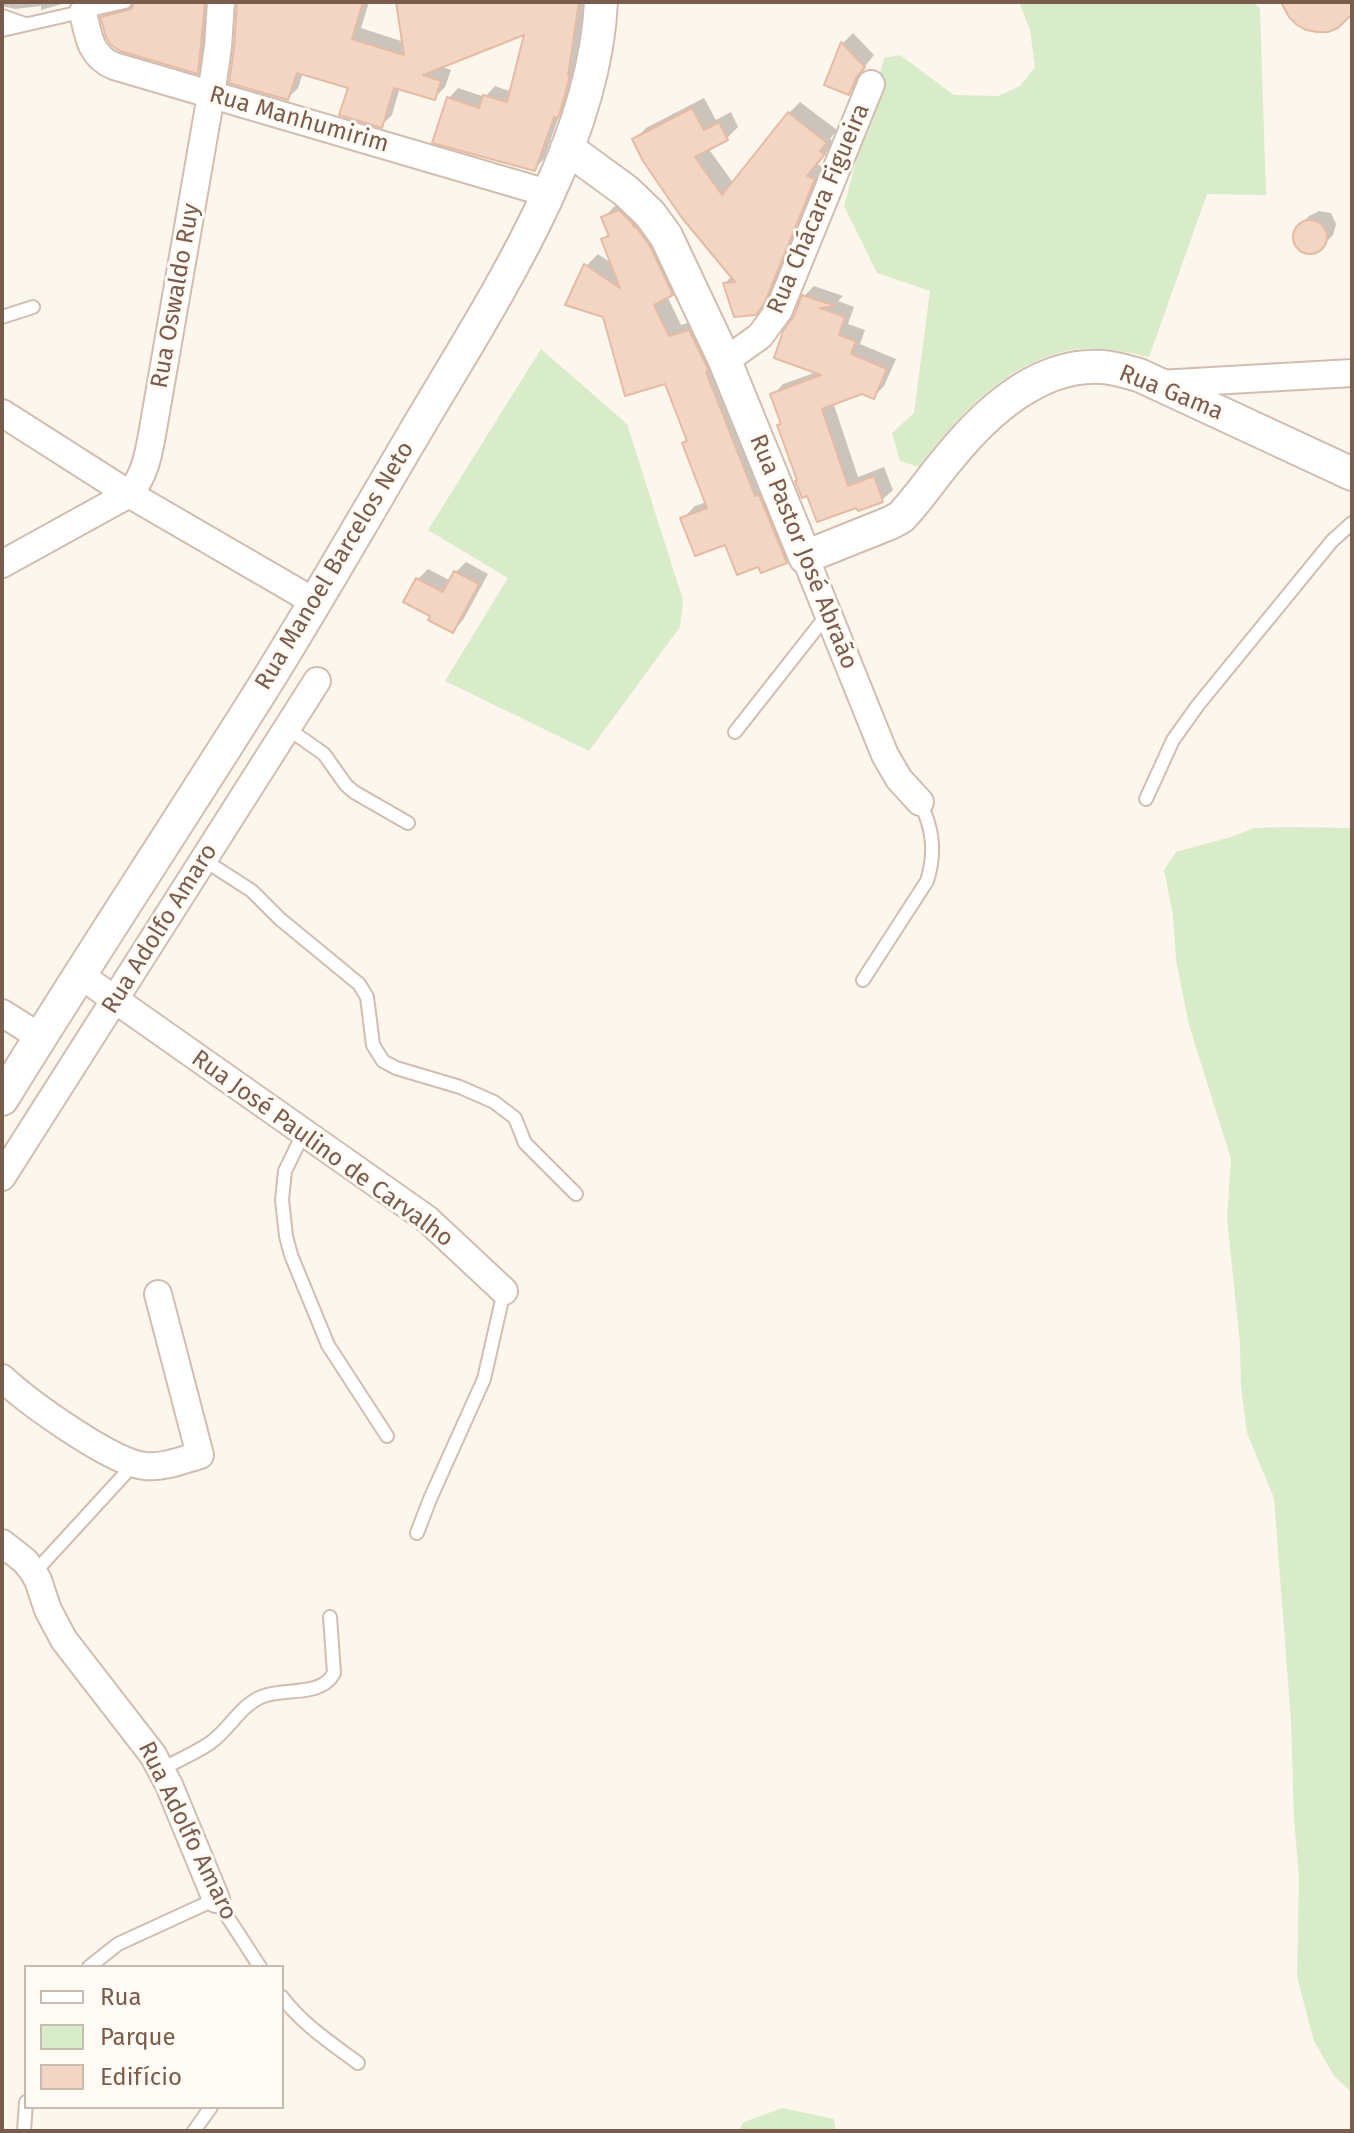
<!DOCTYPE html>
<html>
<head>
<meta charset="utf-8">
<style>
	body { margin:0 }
	#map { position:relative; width:1354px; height:2133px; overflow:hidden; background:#fdf6ec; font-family:"Fira Sans",sans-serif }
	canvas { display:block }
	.frame { position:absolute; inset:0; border:4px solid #7a5c4d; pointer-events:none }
	.legend { position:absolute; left:24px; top:1965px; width:260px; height:144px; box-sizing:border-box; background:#fffaf3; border:2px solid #cabbb1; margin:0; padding:10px 14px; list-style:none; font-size:24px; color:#7a5c4d }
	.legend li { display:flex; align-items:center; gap:16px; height:40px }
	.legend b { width:40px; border:2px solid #cabbb1 }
</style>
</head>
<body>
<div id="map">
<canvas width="1354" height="2133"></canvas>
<div class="frame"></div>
<ul class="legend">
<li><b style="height:10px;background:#fff"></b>Rua</li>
<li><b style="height:22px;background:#d8ecc9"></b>Parque</li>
<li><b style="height:22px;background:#f3d5c3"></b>Edifício</li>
</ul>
</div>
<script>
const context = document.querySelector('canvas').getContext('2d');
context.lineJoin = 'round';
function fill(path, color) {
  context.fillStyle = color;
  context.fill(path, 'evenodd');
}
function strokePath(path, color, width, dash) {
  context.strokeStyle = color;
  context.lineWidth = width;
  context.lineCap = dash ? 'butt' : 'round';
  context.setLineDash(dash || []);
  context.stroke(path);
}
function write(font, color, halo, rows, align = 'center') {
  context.font = font + ' "Fira Sans",sans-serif';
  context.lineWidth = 6;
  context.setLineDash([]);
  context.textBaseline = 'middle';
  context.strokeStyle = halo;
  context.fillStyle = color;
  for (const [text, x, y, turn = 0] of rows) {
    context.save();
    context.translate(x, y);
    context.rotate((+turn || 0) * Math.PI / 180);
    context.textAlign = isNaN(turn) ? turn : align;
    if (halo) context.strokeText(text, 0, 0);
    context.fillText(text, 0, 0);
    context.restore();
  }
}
fill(new Path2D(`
	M 1019,2 L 1254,2 L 1260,8 L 1266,195 L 1207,194 L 1149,357 C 1127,352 1104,347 1081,349 C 1013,355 958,415 919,467 L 900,461 L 892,433 L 914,413 L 930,291 L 877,273 L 844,206 L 884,58 L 900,55 L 954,95 L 998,96 L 1020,86 L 1035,67 L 1030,30 Z
	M 541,349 L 627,424 L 683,600 L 680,627 L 589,751 L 445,681 L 508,578 L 428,530 Z
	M 1286,827 L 1352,828 L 1352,2093 L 1334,2076 L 1314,2041 L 1297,1977 L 1299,1877 L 1294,1819 L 1291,1721 L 1274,1498 L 1247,1433 L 1241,1386 L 1240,1344 L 1227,1218 L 1231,1159 L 1189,1025 L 1176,960 L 1173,915 L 1164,870 L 1176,852 L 1231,837 L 1254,828 Z
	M 782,2108 L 834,2119 L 836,2131 L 738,2131 L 744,2122 Z`), '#d8ecc9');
fill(new Path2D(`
	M 2,2 L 69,2 L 41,10 L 41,6 L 15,9 L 2,6 Z
	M 132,2 L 215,2 L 208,61 L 197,72 L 103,17 L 113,7 Z
	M 239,2 L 369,2 L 361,28 L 404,42 L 398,2 L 508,2 L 439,66 L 451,70 L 445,87 L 434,98 L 400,87 L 392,115 L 381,126 L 350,87 L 303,73 L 298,88 L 288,98 Z
	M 528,2 L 588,2 L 585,5 L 576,67 L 567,106 L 560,113 L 544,159 L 534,169 L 449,98 L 458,88 L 485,97 L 495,86 L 512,92 L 525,64 Z
	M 853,33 L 874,55 L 866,65 L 859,82 L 849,93 L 826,84 L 843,43 Z
	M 704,98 L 716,120 L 731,112 L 738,127 L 727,138 L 708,148 L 734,184 L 789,113 L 800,102 L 837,130 L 830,139 L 835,142 L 817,164 L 825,168 L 776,288 L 755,313 L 725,283 L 732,276 L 634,140 L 646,128 Z
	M 631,200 L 684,282 L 667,296 L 681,325 L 701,319 L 798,550 L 786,561 L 760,564 L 683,518 L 695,506 L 707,502 L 688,440 L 666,382 L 604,316 L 586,266 L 598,254 L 613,264 L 603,239 L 610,233 L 604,217 L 616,205 Z
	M 1319,211 L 1331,213 L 1336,224 L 1333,235 L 1322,246 L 1311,252 L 1300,249 L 1294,239 L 1298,227 L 1309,216 Z
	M 814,286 L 843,296 L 838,301 L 854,307 L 848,324 L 865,330 L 860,344 L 896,359 L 884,386 L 874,396 L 862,391 L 833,402 L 858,477 L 884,467 L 893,490 L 882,500 L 859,509 L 858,505 L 799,479 L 779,426 L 783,422 L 773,395 L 783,384 L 817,372 L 795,317 L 804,296 Z
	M 466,562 L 488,574 L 463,620 L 453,631 L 433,616 L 418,579 L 428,569 L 451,581 L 456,572 Z`), '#0003');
const building = new Path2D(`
	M 134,2 L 205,2 L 198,74 L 120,51 L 111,45 L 106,37 L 100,17 L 128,10 L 132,8 Z
	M 237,2 L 363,2 L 352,39 L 404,55 L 396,2 L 579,2 L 568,76 L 570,76 L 560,112 L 558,118 L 554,117 L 535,171 L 432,143 L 447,97 L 479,108 L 483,95 L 507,102 L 524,35 L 423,75 L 441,81 L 435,100 L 394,88 L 382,128 L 339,115 L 348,88 L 297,73 L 288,100 L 229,83 L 234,48 Z
	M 1281,2 L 1352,2 L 1352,14 L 1338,28 L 1328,32 L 1317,32 L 1306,30 L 1297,25 L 1289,17 Z
	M 841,42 L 865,67 L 856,78 L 849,95 L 824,85 Z
	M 692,108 L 704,130 L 719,122 L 728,140 L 695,157 L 722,195 L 788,112 L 827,143 L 820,151 L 825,154 L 807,176 L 815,179 L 765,302 L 756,315 L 734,317 L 723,283 L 735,282 L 682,218 L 643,161 L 632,139 Z
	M 619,210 L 632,223 L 634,227 L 636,227 L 650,246 L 673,295 L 654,305 L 669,336 L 689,330 L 707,367 L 708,371 L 706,372 L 755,496 L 759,495 L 787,563 L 761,573 L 758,567 L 737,575 L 725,545 L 695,556 L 680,518 L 707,508 L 682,443 L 687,441 L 665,384 L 625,396 L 603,317 L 565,305 L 584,264 L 620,288 L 601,239 L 609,236 L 601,217 Z
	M1293 237a17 17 0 1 1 34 0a17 17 0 1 1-34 0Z
	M 802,295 L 836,306 L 820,308 L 845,317 L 839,335 L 856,341 L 851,354 L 887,369 L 874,399 L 862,394 L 822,409 L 848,486 L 874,476 L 883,502 L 858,511 L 856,508 L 817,522 L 807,496 L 802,498 L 795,481 L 797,480 L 777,425 L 781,424 L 770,394 L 821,375 L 774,358 L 783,331 L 794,316 Z
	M 454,571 L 479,584 L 453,633 L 428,620 L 430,616 L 403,602 L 416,578 L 443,592 Z`);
fill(building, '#f3d5c3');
strokePath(building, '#e6bba3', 2);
const service = new Path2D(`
	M 2,16 L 25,24
	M 2,30 L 125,2
	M 2,317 L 33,307
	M 287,728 L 324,754 L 346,785 L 354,792 L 408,823
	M 735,732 L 827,615
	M 1146,799 L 1173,740 L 1198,705 L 1332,541 L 1352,523
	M 204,860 L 252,891 L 280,919 L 359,984 L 367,997 L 373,1045 L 383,1061 L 396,1068 L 460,1087 L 494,1102 L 515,1118 L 525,1143 L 576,1194
	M 863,980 L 927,881 C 936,852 933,829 920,802
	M 304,1132 L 285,1171 L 282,1200 L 286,1236 L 291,1255 L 328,1345 L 387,1436
	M 417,1533 L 430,1499 L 484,1379 L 504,1291
	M 34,1573 L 134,1464
	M 161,1769 C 178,1761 195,1753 210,1743 C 229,1730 240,1706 261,1697 C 283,1687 321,1698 334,1673 L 330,1617
	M 89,1967 L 118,1944 L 216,1899 L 260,1967
	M 282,1997 C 302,2024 331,2043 358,2063
	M 24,2131 L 26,2102
	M 194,2131 L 211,2107`);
const minor = new Path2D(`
	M 83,12 C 88,35 90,56 114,66 L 547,193
	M 725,361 L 760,336 L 779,310 L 871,84
	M 1159,384 L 1352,373
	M 2,413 L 129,494 L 315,602
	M 805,557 L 885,755 L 899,779 L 920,802
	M 2,564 L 129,494 C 144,477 148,457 152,435 L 211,95 L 218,47 L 221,2
	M 80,975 L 427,1219 L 504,1291
	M 2,1013 L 40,1037
	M 2,1177 L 317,681
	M 2,1378 C 28,1402 112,1463 145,1466 C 163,1468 183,1460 200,1455 L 158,1294
	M 2,1543 L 25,1561 L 32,1570 L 38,1580 L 48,1610 L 64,1640 L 153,1755 L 169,1785 L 216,1899`);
const tertiary = new Path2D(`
	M 567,148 L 626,191 L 650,214 L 666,236 L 725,361 L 805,557 L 890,523 L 901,517 C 918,499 932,478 948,459 C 985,413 1040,362 1103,367 C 1115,368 1127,372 1139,375 L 1352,474
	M 2,1099 C 88,959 179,822 266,683 C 315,604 361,524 408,444 C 483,315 594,155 601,2`);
strokePath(service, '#d1beb0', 16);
strokePath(minor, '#d1beb0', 30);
strokePath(tertiary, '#d1beb0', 36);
strokePath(service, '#fff', 12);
strokePath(minor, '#fff', 26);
strokePath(tertiary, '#fff', 32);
write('24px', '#7a5c4d', '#fffaf3', [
	["Rua Manhumirim",299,120,16],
	["Rua Chácara Figueira",819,209,-67],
	["Rua Oswaldo Ruy",176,296,-80],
	["Rua Gama",1171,393,22],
	["Rua Pastor José Abraão",803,552,68],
	["Rua Manoel Barcelos Neto",335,566,-59],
	["Rua Adolfo Amaro",160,929,-58],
	["Rua José Paulino de Carvalho",322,1149,36],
	["Rua Adolfo Amaro",187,1831,64]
]);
</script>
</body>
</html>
